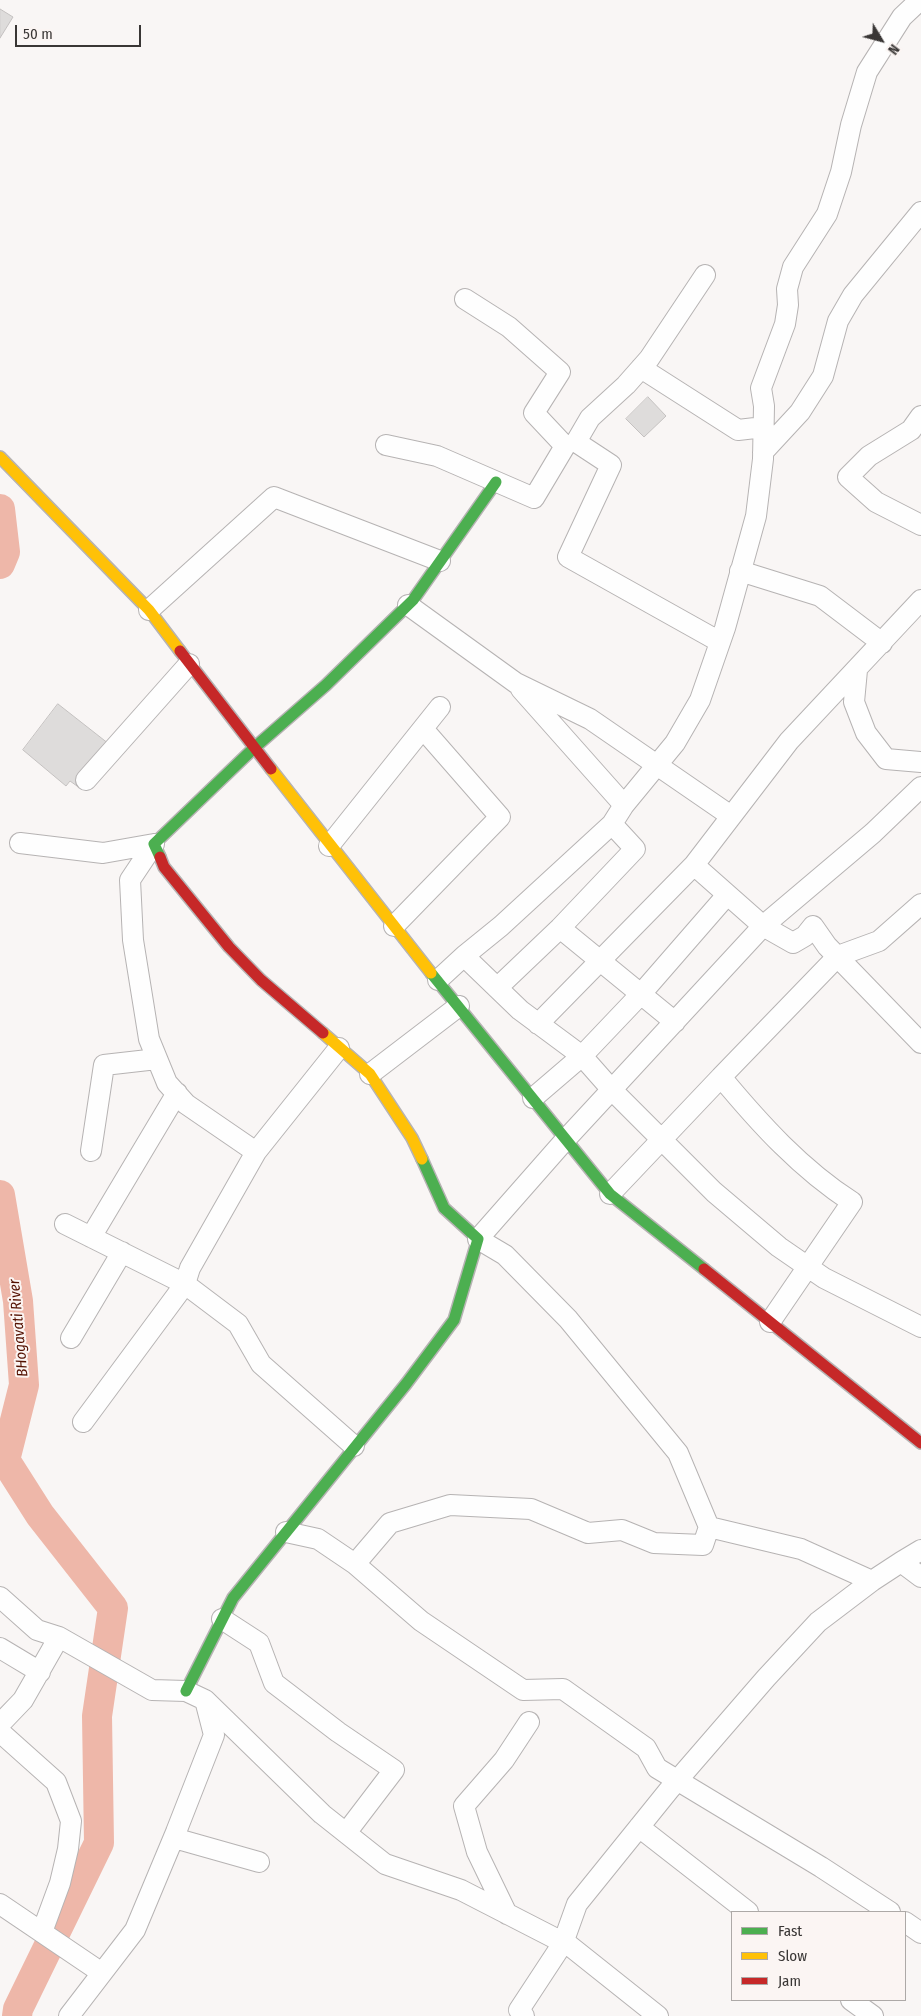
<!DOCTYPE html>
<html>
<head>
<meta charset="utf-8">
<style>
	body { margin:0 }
	#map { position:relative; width:921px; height:2016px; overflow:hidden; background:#f9f6f5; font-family:"Fira Sans Condensed",sans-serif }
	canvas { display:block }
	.legend { position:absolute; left:731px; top:1911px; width:175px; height:90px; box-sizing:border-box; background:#fbf5f3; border:1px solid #ada9a7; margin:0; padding:6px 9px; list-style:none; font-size:15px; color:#393635 }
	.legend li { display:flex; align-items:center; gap:10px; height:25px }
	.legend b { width:25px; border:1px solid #ada9a7 }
	.north { position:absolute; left:856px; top:15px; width:50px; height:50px; -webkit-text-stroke:4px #fbf5f3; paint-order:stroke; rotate:127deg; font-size:14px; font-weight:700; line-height:20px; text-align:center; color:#393635 }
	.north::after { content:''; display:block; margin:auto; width:18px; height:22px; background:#393635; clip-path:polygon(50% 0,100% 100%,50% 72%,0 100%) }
	.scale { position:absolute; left:15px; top:25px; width:126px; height:22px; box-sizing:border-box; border:2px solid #393635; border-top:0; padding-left:6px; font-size:15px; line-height:18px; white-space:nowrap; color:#393635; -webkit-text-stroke:4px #fbf5f3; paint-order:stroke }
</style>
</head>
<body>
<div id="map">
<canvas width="921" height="2016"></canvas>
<ul class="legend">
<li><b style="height:6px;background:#4caf50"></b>Fast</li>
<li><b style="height:6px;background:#ffc107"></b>Slow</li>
<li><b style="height:6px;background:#c62828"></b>Jam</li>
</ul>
<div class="north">N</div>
<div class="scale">50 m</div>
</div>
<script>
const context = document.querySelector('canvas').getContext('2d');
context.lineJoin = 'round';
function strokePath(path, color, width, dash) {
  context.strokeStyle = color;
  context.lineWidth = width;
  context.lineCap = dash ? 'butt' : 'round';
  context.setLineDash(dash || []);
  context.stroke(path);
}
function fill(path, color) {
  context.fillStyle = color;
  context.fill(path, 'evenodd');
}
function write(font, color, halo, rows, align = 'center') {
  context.font = font + ' "Fira Sans Condensed",sans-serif';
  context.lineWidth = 4;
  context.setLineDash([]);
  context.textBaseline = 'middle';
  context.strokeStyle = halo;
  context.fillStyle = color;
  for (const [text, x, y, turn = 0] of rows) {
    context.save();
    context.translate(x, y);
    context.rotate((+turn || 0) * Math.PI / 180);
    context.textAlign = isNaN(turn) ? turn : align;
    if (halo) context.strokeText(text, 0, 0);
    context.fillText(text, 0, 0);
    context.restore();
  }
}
strokePath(new Path2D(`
	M 0,509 L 5,552 L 0,564
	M 0,1195 L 18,1301 L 24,1385 L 5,1460 L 40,1515 L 113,1608 L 97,1716 L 99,1843 L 18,2009 L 17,2016`), '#eeb7a9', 30);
const building = new Path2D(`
	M 0,9 L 13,17 L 0,38 Z
	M 648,397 L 666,416 L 644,437 L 626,419 Z
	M 58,704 L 109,744 L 77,786 L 70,781 L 66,786 L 23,750 Z`);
fill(building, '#dedcdb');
strokePath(building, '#c4c1c0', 1);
const street = new Path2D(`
	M 705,275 L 649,359 L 626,385 L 590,418 L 576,442 L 611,465 L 568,557 L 720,642
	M 641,368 L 738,430 L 764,427
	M 921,416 L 911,430 L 869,456 L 848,477 L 876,502 L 921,525
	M 386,445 L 437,456 L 534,498 L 565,446 L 534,413 L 560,372 L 509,327 L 465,299
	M 763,452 L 800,412 L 823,376 L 838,321 L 853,295 L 921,212
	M 740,571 L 820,596 L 882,643
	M 408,605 L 516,683 L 590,719 L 731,816
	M 149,610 L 274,497 L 440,561
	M 857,670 L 854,702 L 866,733 L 886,759 L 921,762
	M 521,689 L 624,805
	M 86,780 L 189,664
	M 20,843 L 103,853 L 154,844
	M 154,844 L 130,880 L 133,940 L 149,1039 L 167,1083 L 186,1104 L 256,1152 L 339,1048
	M 329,846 L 440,707
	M 694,865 L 763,926 L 873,833 L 921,787
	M 394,926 L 500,817 L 424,730
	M 560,928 L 675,1022
	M 464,956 L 501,926 L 612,824 L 624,805 L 675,743 L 700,700 L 725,628 L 756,516 L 763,459 L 764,406 L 761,388 L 785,324 L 788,305 L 787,289 L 793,267 L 827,214 L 841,172 L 851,125 L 867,72 L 902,17 L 920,0
	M 438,980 L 464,956 L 520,1010 L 582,1056 L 612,1090 L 714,1192 L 779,1247 L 824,1278 L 921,1327
	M 497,988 L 560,928 L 635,849 L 612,824
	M 538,1024 L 694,865 L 789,741 L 921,600
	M 921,1043 L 827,946 L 813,926 L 805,936 L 793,943 L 763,926 L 566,1139 L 478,1239 L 505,1255 L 568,1319 L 678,1453 L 709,1527 L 801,1549 L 872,1581 L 901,1562 L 921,1577
	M 370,1074 L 459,1006
	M 721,1077 L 838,956 L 879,941 L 921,904
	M 533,1098 L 582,1056 L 640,995 L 727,895
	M 91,1151 L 104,1065 L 157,1059
	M 256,1152 L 190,1268 L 185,1284 L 238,1324 L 261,1364 L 354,1446
	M 610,1194 L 721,1077 C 760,1124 801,1169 852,1202 L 770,1322
	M 65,1224 L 185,1284 L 83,1422
	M 91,1237 L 177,1093
	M 71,1338 L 122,1252
	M 286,1532 L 318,1539 L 355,1564 L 390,1523 L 450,1505 L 531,1509 L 588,1533 L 622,1530 L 654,1543 L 703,1545 L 709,1527
	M 901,1562 L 921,1550
	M 355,1564 L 421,1621 L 523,1690 L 563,1689 L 646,1748 L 657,1768 L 821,1867 L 890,1912
	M 0,1597 L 37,1630 L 59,1637 L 152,1690 L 186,1691 L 205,1700 L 322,1814 L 385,1864 L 461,1890 L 570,1946 L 658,2016
	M 222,1619 L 259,1643 L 274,1683 L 338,1732 L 394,1770 L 346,1833
	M 0,1648 L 40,1672
	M 0,1724 L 23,1700 L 59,1637
	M 0,1732 L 56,1782 L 71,1821 L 68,1849 L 60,1883 L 42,1932
	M 639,1827 L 748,1912
	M 174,1838 L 259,1862
	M 0,1904 L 102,1973
	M 507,1914 L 477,1852 L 464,1806 L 504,1760 L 529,1722
	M 905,1922 L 921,1933
	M 851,2000 L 873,2016
	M 69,2016 L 135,1930 L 176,1832 L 214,1735 L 205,1700
	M 524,2016 L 519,2010 L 563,1943 L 577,1904 L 669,1790 L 766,1678 L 818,1622 L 872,1581`);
const fast = new Path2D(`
	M 160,857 L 154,844 L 254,748 L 326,685 L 413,600 L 496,482
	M 431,973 L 610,1194 L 704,1269
	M 186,1691 L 233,1598 L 406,1384 L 454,1320 L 478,1239 L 444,1208 L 422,1159`);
const slow = new Path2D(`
	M 0,457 L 149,610 L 180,651
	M 271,769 L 431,973
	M 323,1033 L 370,1074 L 412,1138 L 422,1159`);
const jam = new Path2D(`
	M 180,651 L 271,769
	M 160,857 L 164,867 L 229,947 L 261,980 L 323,1033
	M 704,1269 L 921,1443`);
strokePath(street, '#b6b3b3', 22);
strokePath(fast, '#b6b3b3', 14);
strokePath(slow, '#b6b3b3', 14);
strokePath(jam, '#b6b3b3', 14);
strokePath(street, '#fefefe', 20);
strokePath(fast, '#4caf50', 11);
strokePath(slow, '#ffc107', 11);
strokePath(jam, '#c62828', 11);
write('italic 15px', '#531000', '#fbf5f3', [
	["BHogavati River",19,1328,-95]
]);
</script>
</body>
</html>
